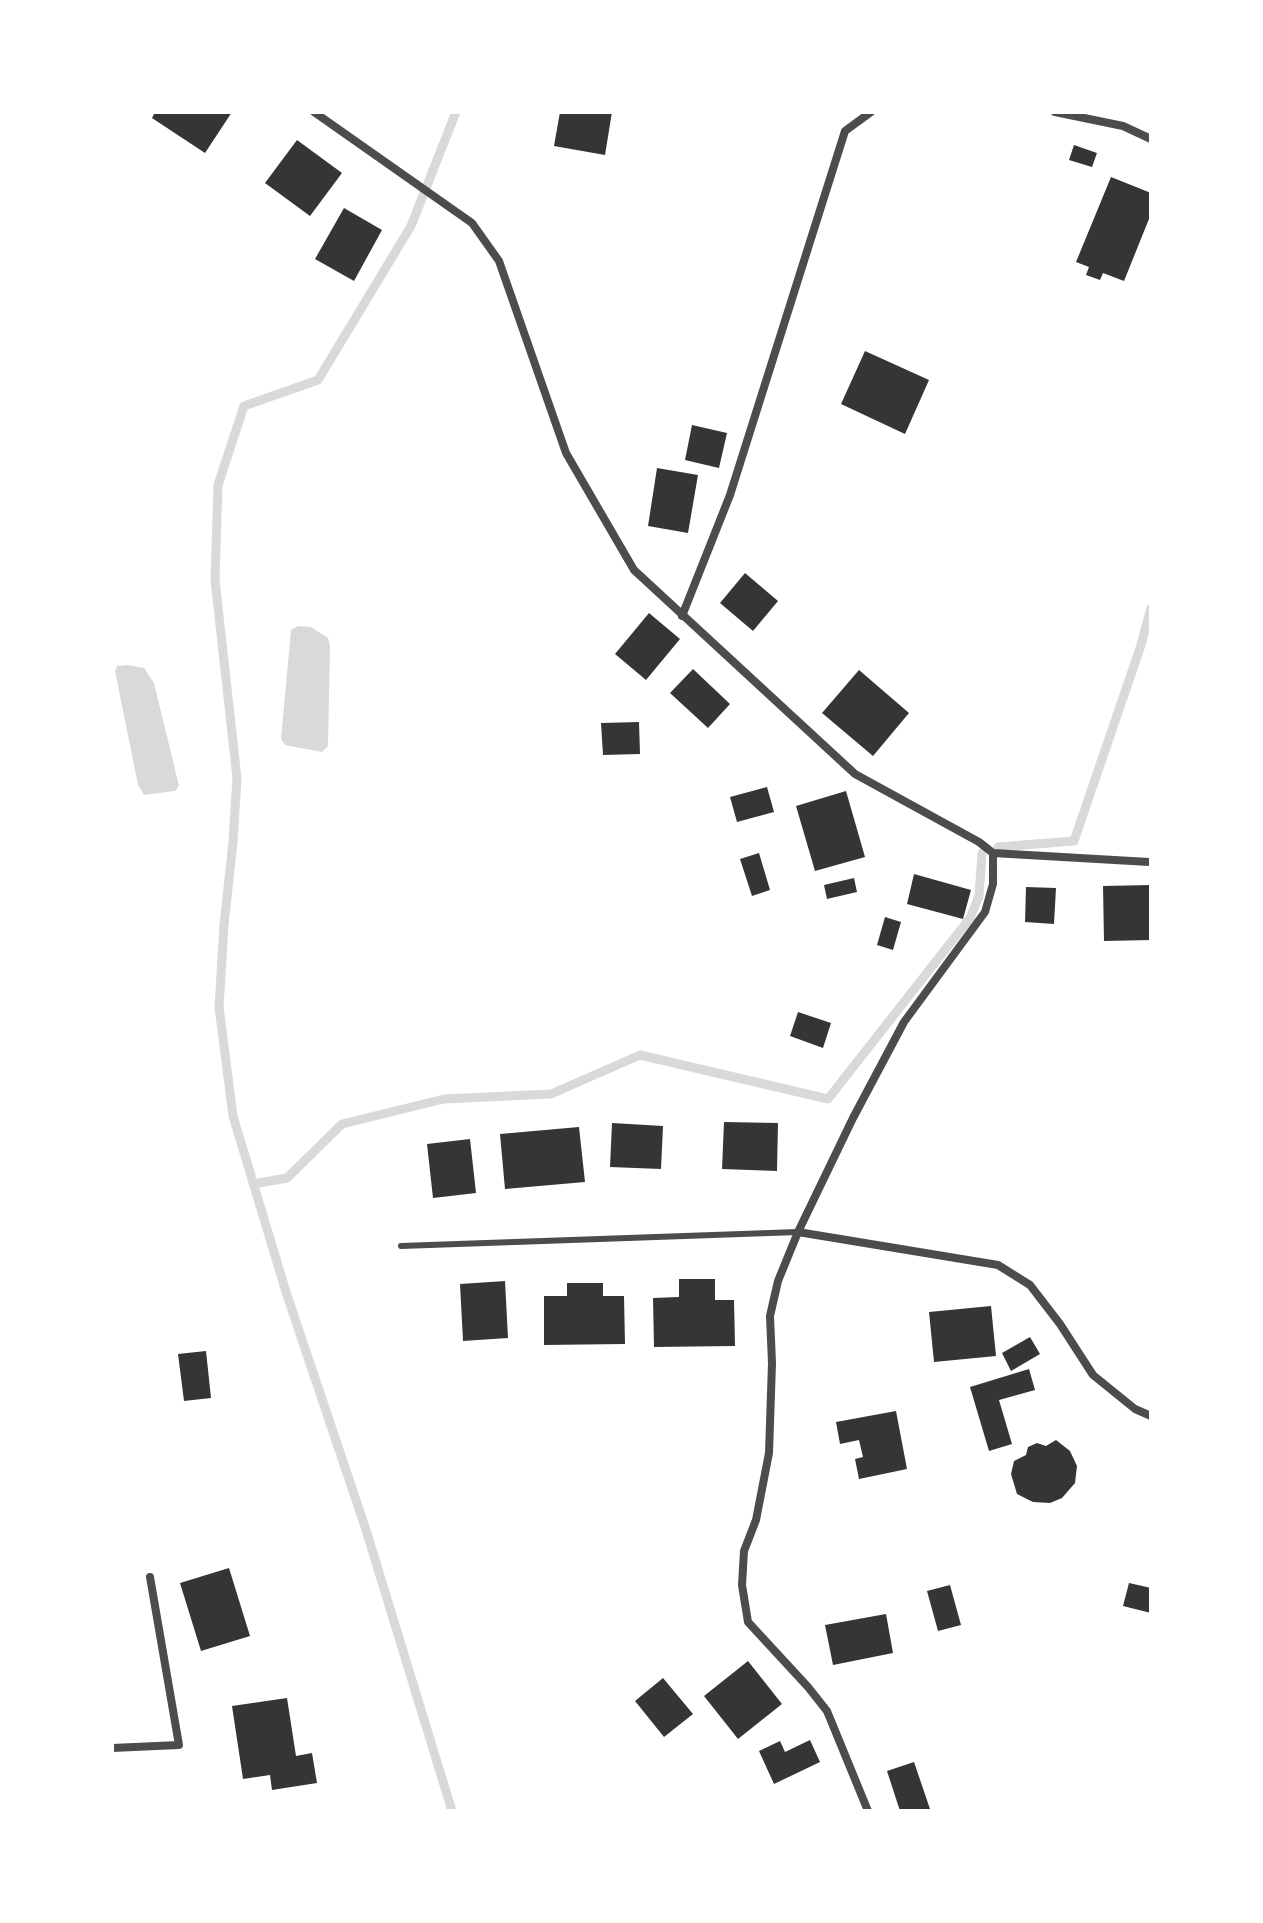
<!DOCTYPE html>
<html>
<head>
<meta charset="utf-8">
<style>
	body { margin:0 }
	#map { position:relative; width:1263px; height:1923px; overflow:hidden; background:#fff; font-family:Montserrat,sans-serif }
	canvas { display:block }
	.frame { position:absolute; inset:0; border:114px solid #fff; pointer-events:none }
</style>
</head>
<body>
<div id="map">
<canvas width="1263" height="1923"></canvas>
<div class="frame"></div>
</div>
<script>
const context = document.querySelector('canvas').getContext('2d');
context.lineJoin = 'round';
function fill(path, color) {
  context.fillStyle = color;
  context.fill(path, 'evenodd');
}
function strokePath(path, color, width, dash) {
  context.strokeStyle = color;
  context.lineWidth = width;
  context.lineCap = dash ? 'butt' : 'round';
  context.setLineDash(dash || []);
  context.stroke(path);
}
fill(new Path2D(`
	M 298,626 L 311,627 L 328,638 L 330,646 L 328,746 L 322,752 L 285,745 L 281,739 L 291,630 Z
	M 128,665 L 144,668 L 154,683 L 179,786 L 175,791 L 144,795 L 138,785 L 115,671 L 117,666 Z`), '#d9d9d9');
strokePath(new Path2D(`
	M 998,847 L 1074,841 L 1140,648 L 1151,608
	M 253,1184 L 287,1178 L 342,1124 L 444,1099 L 551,1094 L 640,1055 L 828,1099 L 970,918 L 979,896 L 982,853
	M 452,1811 L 366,1530 L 286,1292 L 233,1116 L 219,1007 L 224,925 L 233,842 L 237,778 L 215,580 L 218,485 L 244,406 L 318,380 L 411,226 L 456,112`), '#d9d9d9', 9);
fill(new Path2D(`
	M 155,112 L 232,112 L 205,153 L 152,118 Z
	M 560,112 L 612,112 L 605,155 L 554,146 Z
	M 297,140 L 342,173 L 310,216 L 265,183 Z
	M 1074,145 L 1097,153 L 1092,167 L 1069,160 Z
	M 1111,177 L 1151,193 L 1151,214 L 1124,281 L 1103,273 L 1100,280 L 1086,275 L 1089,267 L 1076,262 Z
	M 344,208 L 382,230 L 354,281 L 315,259 Z
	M 865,351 L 929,380 L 905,434 L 841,404 Z
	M 692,425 L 727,433 L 719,468 L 685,460 Z
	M 657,468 L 698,475 L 688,533 L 648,526 Z
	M 745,573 L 778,601 L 753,631 L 720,603 Z
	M 649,613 L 680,639 L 646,680 L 615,654 Z
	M 693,669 L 730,704 L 708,728 L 670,693 Z
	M 859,670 L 909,713 L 873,756 L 822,713 Z
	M 639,722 L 640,754 L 603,755 L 601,723 Z
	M 767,787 L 774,812 L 737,822 L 730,797 Z
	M 846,791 L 865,857 L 815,871 L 796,806 Z
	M 759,853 L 770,890 L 752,896 L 740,859 Z
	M 914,874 L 971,890 L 963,919 L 907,904 Z
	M 854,878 L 857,892 L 827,899 L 824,885 Z
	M 1151,885 L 1151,940 L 1104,941 L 1103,886 Z
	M 1026,887 L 1056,888 L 1054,924 L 1025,922 Z
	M 885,917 L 901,922 L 893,950 L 877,945 Z
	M 798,1012 L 831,1023 L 823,1048 L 790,1036 Z
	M 724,1122 L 778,1123 L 777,1171 L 722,1169 Z
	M 612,1123 L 663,1126 L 661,1169 L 610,1167 Z
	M 579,1127 L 585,1182 L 505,1189 L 500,1134 Z
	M 470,1139 L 476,1193 L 433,1198 L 427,1144 Z
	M 679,1279 L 715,1279 L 715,1300 L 734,1300 L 735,1346 L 654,1347 L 653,1298 L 679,1297 Z
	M 505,1281 L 508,1338 L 463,1341 L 460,1284 Z
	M 567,1283 L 603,1283 L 603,1296 L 624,1296 L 625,1344 L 544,1345 L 544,1296 L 567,1296 Z
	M 991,1306 L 996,1356 L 934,1362 L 929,1312 Z
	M 1030,1337 L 1040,1354 L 1011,1371 L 1002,1353 Z
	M 206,1351 L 211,1398 L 184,1401 L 178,1354 Z
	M 1029,1369 L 1035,1390 L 999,1400 L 1012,1444 L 989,1451 L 970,1387 Z
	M 896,1411 L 907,1469 L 859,1479 L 855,1459 L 863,1457 L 859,1440 L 840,1444 L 836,1422 Z
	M 1056,1440 L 1070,1451 L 1077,1466 L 1075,1483 L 1062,1498 L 1050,1503 L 1033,1502 L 1017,1494 L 1011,1474 L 1014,1461 L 1026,1455 L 1028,1447 L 1037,1443 L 1046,1446 Z
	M 229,1568 L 250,1636 L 201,1651 L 180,1583 Z
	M 1129,1583 L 1151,1588 L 1151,1613 L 1123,1606 Z
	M 950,1585 L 961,1625 L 938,1631 L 927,1591 Z
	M 886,1614 L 893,1653 L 833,1665 L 825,1625 Z
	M 748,1661 L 782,1704 L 738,1739 L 704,1696 Z
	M 663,1678 L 693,1714 L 664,1737 L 635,1701 Z
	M 287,1698 L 296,1756 L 312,1753 L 317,1783 L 272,1790 L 270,1775 L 243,1779 L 232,1706 Z
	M 810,1740 L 820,1762 L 774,1784 L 759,1751 L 780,1741 L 785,1752 Z
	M 914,1762 L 930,1809 L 923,1811 L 900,1811 L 887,1771 Z`), '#353535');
strokePath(new Path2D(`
	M 401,1246 L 798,1232`), '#4c4c4c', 6);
strokePath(new Path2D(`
	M 314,112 L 472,223 L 499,261 L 566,453 L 634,570 L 855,774 L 979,842 L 993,853 L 1149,862
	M 1055,112 L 1123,126 L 1151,139
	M 682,616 L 730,495 L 845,131 L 871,112
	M 798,1232 L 998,1265 L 1030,1285 L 1060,1324 L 1093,1375 L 1135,1409 L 1151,1416
	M 112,1748 L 179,1745 L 150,1577
	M 868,1811 L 827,1711 L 808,1687 L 748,1622 L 742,1585 L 744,1551 L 756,1520 L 769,1453 L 772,1363 L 770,1316 L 778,1281 L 798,1232 L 853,1118 L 904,1022 L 985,912 L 993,884 L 993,853`), '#4c4c4c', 8);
</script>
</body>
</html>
